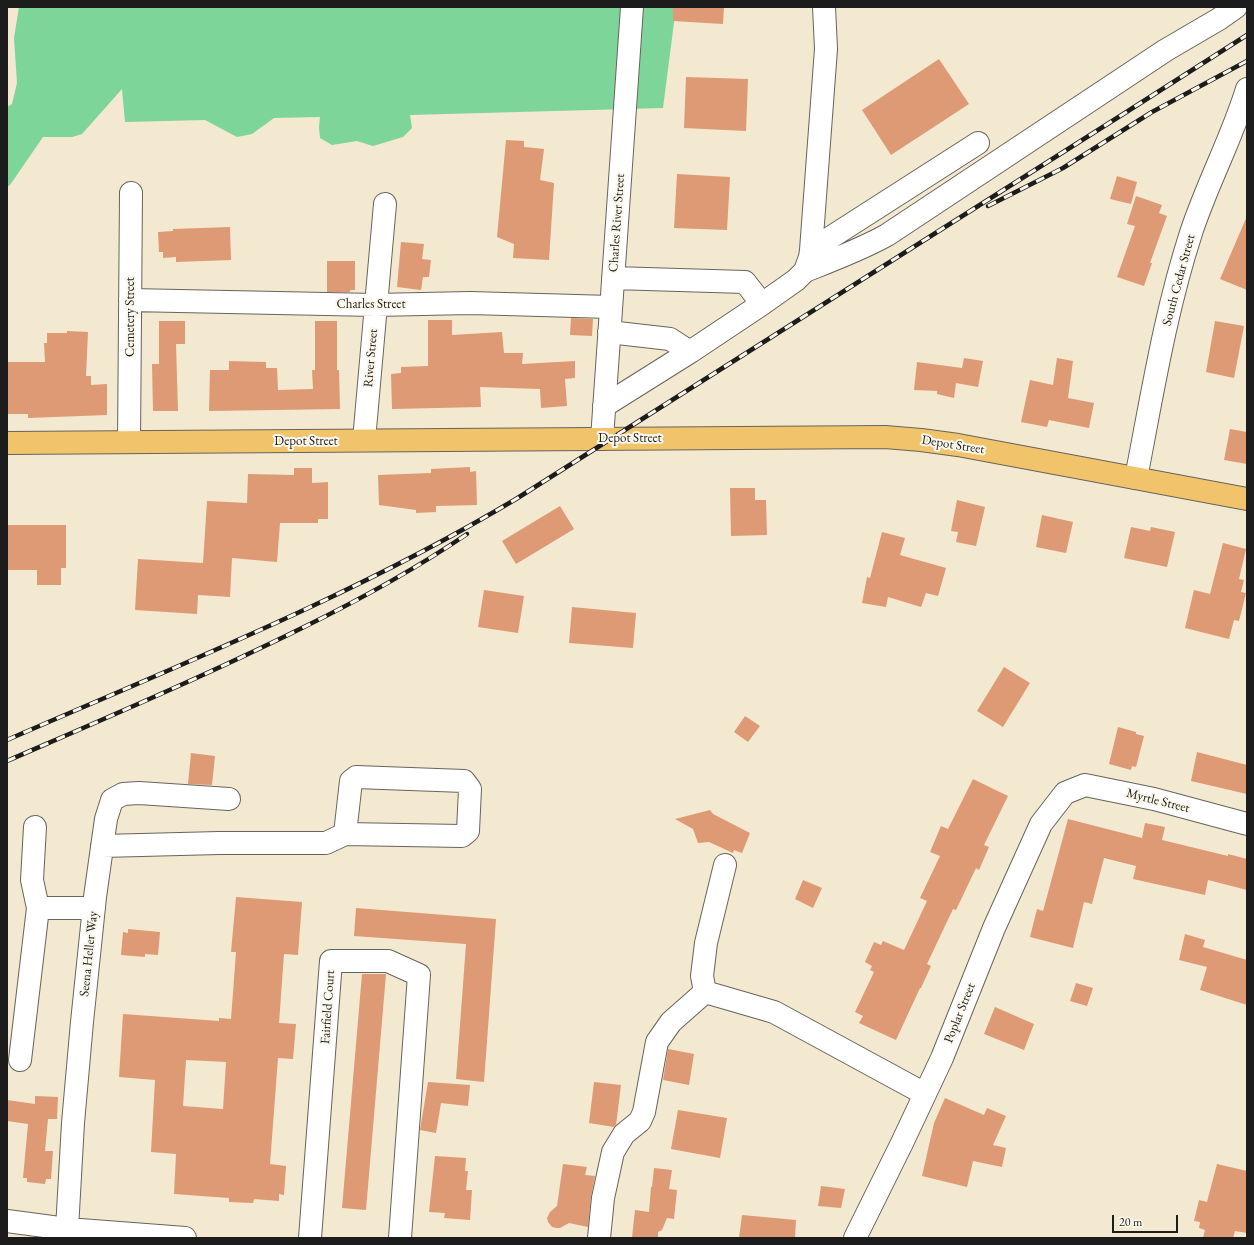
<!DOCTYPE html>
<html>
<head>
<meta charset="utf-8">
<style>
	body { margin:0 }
	#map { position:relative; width:1254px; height:1245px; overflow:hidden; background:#f2e9d0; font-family:"EB Garamond",serif }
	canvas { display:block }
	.frame { position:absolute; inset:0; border:8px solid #1c1c1c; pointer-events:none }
	.scale { position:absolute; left:1112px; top:1215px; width:66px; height:18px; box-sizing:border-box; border:2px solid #1c1c1c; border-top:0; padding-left:5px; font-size:12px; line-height:14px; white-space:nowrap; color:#1c1c1c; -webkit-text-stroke:3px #fbf7ec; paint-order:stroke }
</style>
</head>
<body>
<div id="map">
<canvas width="1254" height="1245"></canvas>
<div class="frame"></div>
<div class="scale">20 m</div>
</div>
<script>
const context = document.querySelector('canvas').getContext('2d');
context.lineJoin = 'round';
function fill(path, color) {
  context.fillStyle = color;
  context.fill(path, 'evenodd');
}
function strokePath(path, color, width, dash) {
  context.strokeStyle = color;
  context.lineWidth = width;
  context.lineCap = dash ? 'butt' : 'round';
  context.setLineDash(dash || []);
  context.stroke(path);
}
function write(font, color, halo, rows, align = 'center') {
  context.font = font + ' "EB Garamond",serif';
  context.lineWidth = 4;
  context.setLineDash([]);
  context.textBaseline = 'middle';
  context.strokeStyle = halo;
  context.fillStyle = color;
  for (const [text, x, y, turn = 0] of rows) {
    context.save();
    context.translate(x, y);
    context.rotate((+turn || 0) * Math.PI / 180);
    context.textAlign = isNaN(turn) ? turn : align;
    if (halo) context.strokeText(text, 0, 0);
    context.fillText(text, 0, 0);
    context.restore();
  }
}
fill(new Path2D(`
	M 19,7 L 676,7 L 663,108 L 410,115 L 412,128 L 403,137 L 373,146 L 357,141 L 332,145 L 320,138 L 319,127 L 320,117 L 274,118 L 252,134 L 237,137 L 205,120 L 125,122 L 122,89 L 82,134 L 72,137 L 43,137 L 10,185 L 7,187 L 7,107 L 12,104 L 17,83 L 14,38 Z`), '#7dd599');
fill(new Path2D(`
	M 673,7 L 724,7 L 723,24 L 673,21 Z
	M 939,59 L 969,104 L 891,155 L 862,110 Z
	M 686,77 L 748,79 L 746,131 L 684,128 Z
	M 506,140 L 524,141 L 524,147 L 544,149 L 540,180 L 554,183 L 549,260 L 513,258 L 514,244 L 497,237 Z
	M 677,174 L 730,177 L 727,230 L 674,228 Z
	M 1117,176 L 1137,182 L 1131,204 L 1110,199 Z
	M 1136,196 L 1162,205 L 1159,213 L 1167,216 L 1150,263 L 1152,263 L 1144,286 L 1117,277 L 1135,226 L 1127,224 Z
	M 1247,216 L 1247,290 L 1220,279 Z
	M 230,227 L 231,260 L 176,262 L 176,257 L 163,258 L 163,252 L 159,252 L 158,232 L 173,231 L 173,229 Z
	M 401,242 L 424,244 L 422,259 L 431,260 L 429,277 L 423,277 L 421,290 L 397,287 Z
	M 327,261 L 355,261 L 355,290 L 350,290 L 350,292 L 327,292 Z
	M 571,318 L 593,319 L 592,336 L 570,335 Z
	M 428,320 L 452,320 L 452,335 L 502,332 L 504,353 L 523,353 L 522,364 L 575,361 L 575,378 L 565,379 L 567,406 L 541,408 L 540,389 L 480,387 L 481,407 L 392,409 L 391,374 L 401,373 L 401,367 L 428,366 Z
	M 159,321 L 185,321 L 185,344 L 176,344 L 178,411 L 153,411 L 152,364 L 159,364 Z
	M 315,321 L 337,321 L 337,370 L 339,370 L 340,409 L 209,411 L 210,370 L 229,370 L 229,361 L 266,362 L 266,368 L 277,368 L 278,390 L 313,389 L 312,370 L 315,370 Z
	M 1215,321 L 1244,326 L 1234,378 L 1206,372 Z
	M 67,331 L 88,332 L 86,376 L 91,376 L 91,385 L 107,384 L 107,415 L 28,418 L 28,414 L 7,414 L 7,362 L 45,362 L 44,343 L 47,343 L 47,333 L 67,333 Z
	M 964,358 L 983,361 L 978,387 L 956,383 L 954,398 L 937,394 L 937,391 L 914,390 L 917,362 L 962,368 Z
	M 1057,358 L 1073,361 L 1068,398 L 1094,403 L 1089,428 L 1049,420 L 1047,427 L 1021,422 L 1030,380 L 1053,385 Z
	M 1230,429 L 1247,432 L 1247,464 L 1224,460 Z
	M 470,467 L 470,472 L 476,471 L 477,505 L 436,506 L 436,512 L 416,513 L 416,510 L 379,505 L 378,475 L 431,473 L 431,469 Z
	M 294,468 L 312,468 L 312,483 L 328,482 L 328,519 L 318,519 L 318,523 L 280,523 L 277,562 L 232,558 L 230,597 L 198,595 L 197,614 L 135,610 L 138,559 L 203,563 L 207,501 L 247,503 L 248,474 L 294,475 Z
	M 730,488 L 755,488 L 755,500 L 766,500 L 767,535 L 731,536 Z
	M 957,500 L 985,507 L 976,546 L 956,542 L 958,532 L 951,531 Z
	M 560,506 L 574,529 L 516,564 L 502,541 Z
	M 1042,515 L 1073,522 L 1066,553 L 1036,547 Z
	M 7,525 L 66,525 L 66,568 L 61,568 L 61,585 L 37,585 L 37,570 L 7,570 Z
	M 1131,527 L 1150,531 L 1151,527 L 1175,532 L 1167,567 L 1124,558 Z
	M 882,532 L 905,538 L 900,555 L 946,568 L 938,596 L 926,593 L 921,607 L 888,597 L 886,607 L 862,603 L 867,577 L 870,578 Z
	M 1223,543 L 1246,549 L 1239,579 L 1244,580 L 1241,592 L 1246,593 L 1239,621 L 1234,620 L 1229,639 L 1185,628 L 1194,590 L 1210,594 Z
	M 484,590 L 524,596 L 518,633 L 478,627 Z
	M 572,607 L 636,613 L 633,648 L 569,643 Z
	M 1004,667 L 1030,683 L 1003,727 L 977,711 Z
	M 745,716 L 760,726 L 748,742 L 734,732 Z
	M 1118,727 L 1136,732 L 1136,734 L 1144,736 L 1136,767 L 1132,766 L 1131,770 L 1109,764 Z
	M 1197,752 L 1247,765 L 1247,794 L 1191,781 Z
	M 191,753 L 215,756 L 212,785 L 188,784 Z
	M 973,779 L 1008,796 L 984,845 L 989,847 L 979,870 L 976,868 L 956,910 L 953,909 L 927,964 L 931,966 L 921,988 L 920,988 L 896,1040 L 859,1023 L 863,1016 L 855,1012 L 874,972 L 870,970 L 872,966 L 865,962 L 874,942 L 881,945 L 883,941 L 904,950 L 927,901 L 920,898 L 940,856 L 930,852 L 941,826 L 948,829 Z
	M 710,810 L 713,814 L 750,833 L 742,853 L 734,850 L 733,853 L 709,842 L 698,843 L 693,829 L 675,819 Z
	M 1068,819 L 1142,838 L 1145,823 L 1165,827 L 1162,840 L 1228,856 L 1228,854 L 1247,859 L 1247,890 L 1208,880 L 1205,895 L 1133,879 L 1136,866 L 1104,858 L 1092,904 L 1084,902 L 1073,948 L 1030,937 L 1037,909 L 1043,911 Z
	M 803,880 L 822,888 L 813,908 L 795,899 Z
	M 236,897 L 302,902 L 298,955 L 284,954 L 279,1023 L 296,1024 L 293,1059 L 278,1058 L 270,1164 L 286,1166 L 284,1195 L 279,1194 L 279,1201 L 254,1199 L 253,1203 L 229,1202 L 229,1198 L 174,1194 L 176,1154 L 151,1152 L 155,1080 L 119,1077 L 123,1014 L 219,1021 L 219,1018 L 231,1019 L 236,952 L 231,952 ZM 186,1060 L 226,1062 L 223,1109 L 183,1106 Z
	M 356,908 L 496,919 L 484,1082 L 456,1079 L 466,944 L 354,936 Z
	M 128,929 L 160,932 L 158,955 L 145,954 L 145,957 L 121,955 L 123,932 L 128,933 Z
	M 1185,934 L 1205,940 L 1203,947 L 1247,960 L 1247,1005 L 1200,990 L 1207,967 L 1179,960 Z
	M 362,974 L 386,974 L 366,1210 L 342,1208 Z
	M 1076,983 L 1093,988 L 1087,1006 L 1070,1001 Z
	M 995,1007 L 1034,1024 L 1024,1050 L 984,1034 Z
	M 668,1049 L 694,1054 L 689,1085 L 663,1080 Z
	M 428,1082 L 470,1085 L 468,1106 L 441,1103 L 436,1133 L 420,1130 Z
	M 594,1082 L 621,1085 L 616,1125 L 614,1127 L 589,1123 Z
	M 35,1096 L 58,1097 L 57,1119 L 48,1119 L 45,1151 L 53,1151 L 51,1179 L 46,1179 L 45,1184 L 27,1182 L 27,1178 L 23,1178 L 28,1124 L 7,1121 L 7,1100 L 35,1104 Z
	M 945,1098 L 984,1115 L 987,1108 L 1006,1116 L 993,1145 L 1006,1148 L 1002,1167 L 973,1161 L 967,1187 L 922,1176 L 934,1123 Z
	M 678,1110 L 727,1118 L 720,1158 L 671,1149 Z
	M 435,1156 L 466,1158 L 465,1171 L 468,1171 L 466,1190 L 472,1190 L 470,1220 L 444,1218 L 445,1213 L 429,1212 Z
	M 563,1164 L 587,1167 L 585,1175 L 595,1176 L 591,1197 L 588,1227 L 569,1223 L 560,1228 L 556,1228 L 552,1227 L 548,1222 L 547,1218 L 550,1212 L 557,1206 Z
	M 1217,1164 L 1247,1171 L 1247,1233 L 1235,1231 L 1233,1238 L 1203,1238 L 1205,1230 L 1199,1228 L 1200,1222 L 1194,1221 L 1199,1200 L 1207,1202 Z
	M 654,1168 L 672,1170 L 669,1189 L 677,1190 L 674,1219 L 667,1218 L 662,1230 L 658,1232 L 658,1238 L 632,1238 L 635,1210 L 649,1212 L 651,1187 L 652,1187 Z
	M 821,1186 L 845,1189 L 841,1208 L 818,1206 Z
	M 742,1215 L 796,1220 L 795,1238 L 739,1238 Z`), '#de9975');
const minor = new Path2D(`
	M 811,250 L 978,143
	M 805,271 C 833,260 860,250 887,235 L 1166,50 L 1219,19 L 1236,7
	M 613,278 L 745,282 L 762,304
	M 130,300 L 375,305 L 470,303 L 611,307
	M 609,332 L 670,339 L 690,352
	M 604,406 L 690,352 L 762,304 L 796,280 L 805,271 L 810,257 L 811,250 L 826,49 L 824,7
	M 602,439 L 632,7
	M 364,440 L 385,204
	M 129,442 L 131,193
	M 1136,478 C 1152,396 1165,313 1191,233 C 1207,184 1232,138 1247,89
	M 35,827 L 32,880 L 38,908
	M 102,846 L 219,843 L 326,843 L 345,834 L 462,836 L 468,831 L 470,789 L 464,781 L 356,777 L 351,781 L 345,834
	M 725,865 L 706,943 L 702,976 L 705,992 L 774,1012 L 925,1094
	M 20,1060 L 38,908 L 94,908
	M 7,1221 L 67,1229 L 185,1238
	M 67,1229 L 73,1123 L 82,1022 L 95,897 L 106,819 L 112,800 L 123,794 L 139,793 L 229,799
	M 310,1238 L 331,961 L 388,961 L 419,975 L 400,1238
	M 599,1238 L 603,1198 L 613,1152 L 624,1134 L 640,1121 L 644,1112 L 657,1042 L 671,1022 L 705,992
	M 855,1238 L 902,1143 L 942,1058 L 994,928 L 1041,824 L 1065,793 L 1085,785 L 1154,799 L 1247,824`);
const major = new Path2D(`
	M 7,443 L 885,437 L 921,440 L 958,445 L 1247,499`);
strokePath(minor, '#67645b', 24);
strokePath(major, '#67645b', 24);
strokePath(minor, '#fff', 22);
strokePath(major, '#f1c36a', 22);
const rail = new Path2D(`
	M 988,206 L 1063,168 L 1152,112 L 1247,61
	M 7,740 C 179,665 354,596 516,499 L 1128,111 L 1247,35
	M 7,761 C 106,718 205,676 302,628 C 359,600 414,570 467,534`);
strokePath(rail, '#1c1c1c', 4.5);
strokePath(rail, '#fbf7ec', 3, [9]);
write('13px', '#1c1c1c', '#fbf7ec', [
	["Charles River Street",617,223,-86],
	["South Cedar Street",1179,280,-75],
	["Charles Street",371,304],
	["Cemetery Street",130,317,-90],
	["River Street",371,358,-85],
	["Depot Street",630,438],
	["Depot Street",306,441],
	["Depot Street",953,445,9],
	["Myrtle Street",1158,801,14],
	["Seena Heller Way",89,954,-84],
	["Fairfield Court",328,1007,-86],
	["Poplar Street",960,1013,-68]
]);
</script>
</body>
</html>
